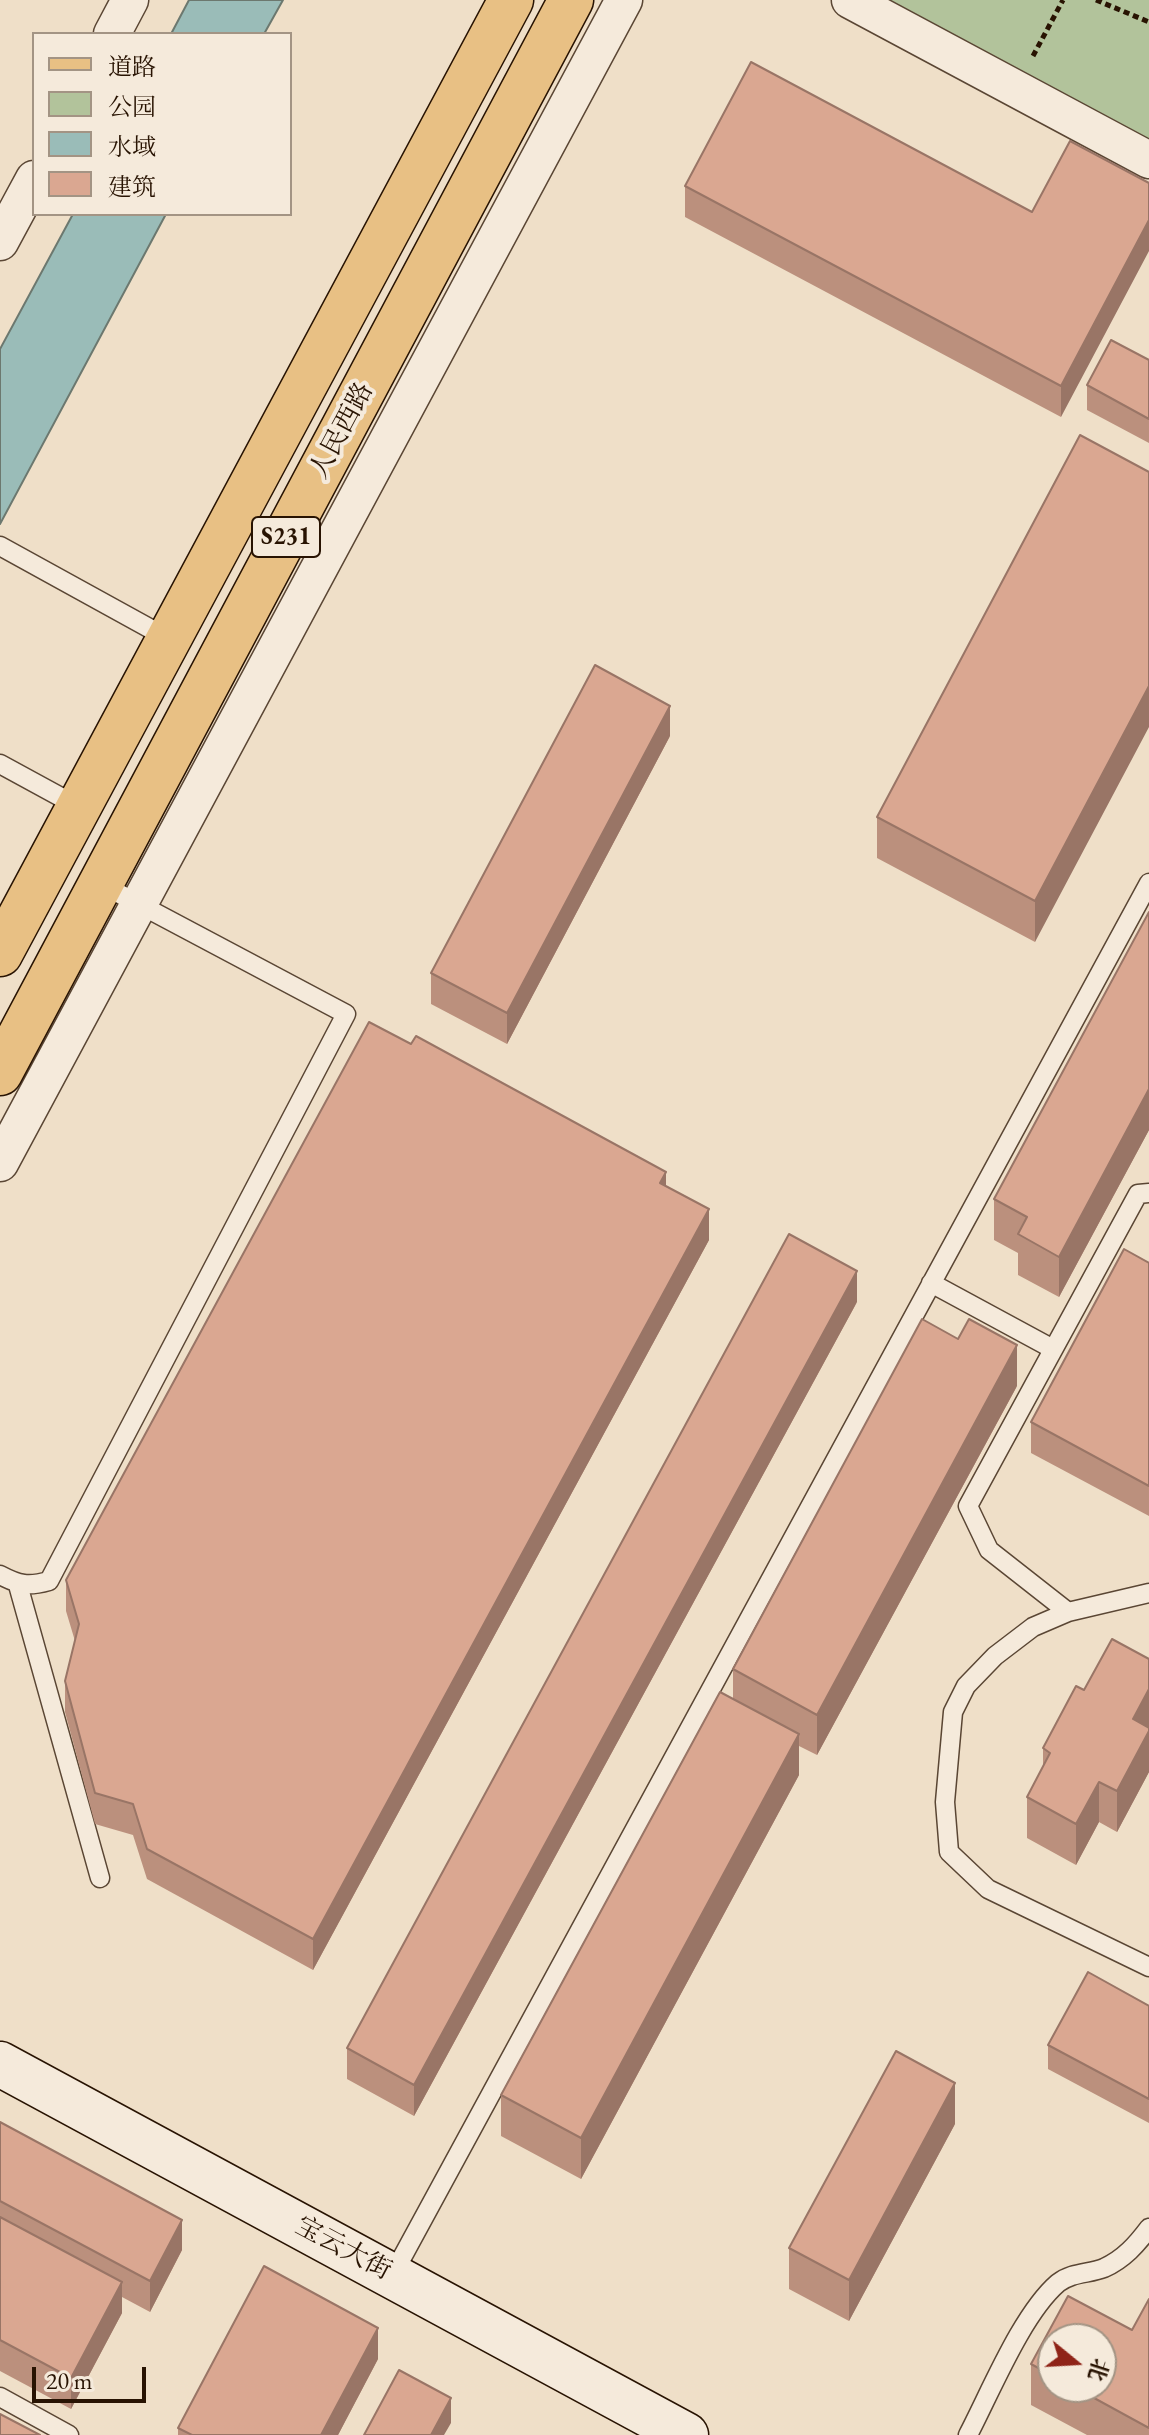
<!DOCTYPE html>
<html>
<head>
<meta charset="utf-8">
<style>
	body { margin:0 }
	#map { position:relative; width:1149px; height:2435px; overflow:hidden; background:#efdfc8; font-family:"EB Garamond","Noto Serif SC",serif }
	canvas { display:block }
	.legend { position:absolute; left:32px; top:32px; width:260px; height:184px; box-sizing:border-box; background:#f5eadb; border:2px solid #a39484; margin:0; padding:10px 14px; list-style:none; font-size:24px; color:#281302 }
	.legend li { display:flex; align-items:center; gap:16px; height:40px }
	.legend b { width:40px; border:2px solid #a39484 }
	.north { position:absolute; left:1037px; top:2323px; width:80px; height:80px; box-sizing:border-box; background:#f5eadb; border:2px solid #a39484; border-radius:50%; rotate:108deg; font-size:22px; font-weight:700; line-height:32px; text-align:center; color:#281302 }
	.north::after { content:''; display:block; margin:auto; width:28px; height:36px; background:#8f2418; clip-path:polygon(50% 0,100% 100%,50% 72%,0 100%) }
	.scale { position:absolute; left:32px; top:2367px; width:114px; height:36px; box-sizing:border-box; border:4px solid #281302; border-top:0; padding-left:10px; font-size:24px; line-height:28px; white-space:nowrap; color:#281302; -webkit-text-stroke:6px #f5eadb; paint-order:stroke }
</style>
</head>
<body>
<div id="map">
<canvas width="1149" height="2435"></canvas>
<ul class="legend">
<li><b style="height:10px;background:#e8c084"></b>道路</li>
<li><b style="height:22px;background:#b2c39b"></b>公园</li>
<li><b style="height:22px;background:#9abcb8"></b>水域</li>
<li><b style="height:22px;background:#daa791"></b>建筑</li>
</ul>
<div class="north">北</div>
<div class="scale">20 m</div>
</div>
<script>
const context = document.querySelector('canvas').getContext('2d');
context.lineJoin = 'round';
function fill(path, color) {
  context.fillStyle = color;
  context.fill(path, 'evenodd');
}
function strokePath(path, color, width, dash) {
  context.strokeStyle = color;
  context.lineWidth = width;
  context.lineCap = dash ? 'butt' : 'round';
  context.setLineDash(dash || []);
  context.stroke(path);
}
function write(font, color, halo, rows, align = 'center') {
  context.font = font + ' "EB Garamond","Noto Serif SC",serif';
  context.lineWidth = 8;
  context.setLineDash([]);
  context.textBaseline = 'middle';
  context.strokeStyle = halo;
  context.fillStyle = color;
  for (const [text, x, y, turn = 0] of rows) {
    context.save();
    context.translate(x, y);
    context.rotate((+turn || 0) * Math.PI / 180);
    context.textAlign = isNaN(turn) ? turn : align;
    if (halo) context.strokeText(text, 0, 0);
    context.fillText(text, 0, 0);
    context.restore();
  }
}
fill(new Path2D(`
	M 884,0 L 1149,0 L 1149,141 Z`), '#b2c39b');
const water = new Path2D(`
	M 189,0 L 283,0 L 264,34 L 171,34 Z
	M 73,214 L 166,214 L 0,524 L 0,349 Z`);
fill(water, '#9abcb8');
strokePath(water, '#6c786f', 2);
const lane = new Path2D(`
	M 0,546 L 169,639
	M 0,764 L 79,807
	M 931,1283 L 1053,1349
	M 0,1575 C 19,1585 28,1587 49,1581 L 346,1014 L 101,884
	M 18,1585 L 100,1878
	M 1149,1593 L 1068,1612 L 1033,1627 L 995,1656 L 966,1686 L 953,1712 L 945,1802 L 949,1852 L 988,1889 L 1149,1967
	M 1068,1612 L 989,1550 L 968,1506 L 1138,1194 L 1149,1193
	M 392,2276 L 1149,883
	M 0,2397 L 69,2435
	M 968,2435 C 991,2391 1022,2314 1058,2283 C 1072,2272 1089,2274 1104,2268 C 1124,2259 1137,2244 1149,2228`);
const street = new Path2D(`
	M 850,0 L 1149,160
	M 112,34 L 130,0
	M 0,242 L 34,179
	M 0,1163 L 624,0`);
const secondary = new Path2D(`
	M 0,2064 L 686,2435`);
const primary = new Path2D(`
	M 0,954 L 511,0
	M 0,1073 L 571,0`);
strokePath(lane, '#5a4634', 21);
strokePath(street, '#5a4634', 39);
strokePath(secondary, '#281302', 47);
strokePath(primary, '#281302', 47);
strokePath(new Path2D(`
	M 1096,0 L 1149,22
	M 1033,56 L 1063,0`), '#281302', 5, [6, 4]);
strokePath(lane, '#f5eadb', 18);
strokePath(street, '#f5eadb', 36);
strokePath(secondary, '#f5eadb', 44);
strokePath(primary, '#e8c084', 44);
fill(new Path2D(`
	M 1070,141 L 1061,417 L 685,217 L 685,186 L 1032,212 Z
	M 1149,360 L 1149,443 L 1087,410 L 1087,385 Z
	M 1080,435 L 1035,942 L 877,858 L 877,817 Z
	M 670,736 L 507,1044 L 431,1004 L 431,973 Z
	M 1149,912 L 1149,1130 L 1059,1297 L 1018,1275 L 1018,1253 L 994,1240 L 994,1199 Z
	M 666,1186 L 709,1240 L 313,1970 L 147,1879 L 133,1835 L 95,1824 L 65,1712 L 65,1681 L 75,1641 L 66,1611 L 66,1580 Z
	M 1149,1263 L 1149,1516 L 1031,1453 L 1031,1422 Z
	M 857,1302 L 414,2116 L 347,2079 L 347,2048 Z
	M 1017,1386 L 817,1755 L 799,1746 L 799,1775 L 581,2179 L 501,2136 L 501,2095 L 733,1699 L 733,1669 Z
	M 1149,1659 L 1149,1772 L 1117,1832 L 1099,1822 L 1076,1865 L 1027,1838 L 1027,1797 L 1043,1768 L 1043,1748 L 1084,1690 Z
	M 1149,2006 L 1149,2123 L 1048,2069 L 1048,2045 Z
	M 0,2122 L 182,2250 L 150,2312 L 122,2297 L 122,2313 L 71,2409 L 0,2371 Z
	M 955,2124 L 849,2321 L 789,2289 L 789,2248 Z
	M 1068,2296 L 1132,2330 L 1149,2299 L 1149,2435 L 1087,2435 L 1031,2405 L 1031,2364 ZM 1053,2339 L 1101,2339 L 1101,2387 L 1053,2387 Z
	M 378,2359 L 338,2435 L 178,2435 L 178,2428 Z`), '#bb907d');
fill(new Path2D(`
	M 1149,220 L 1149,251 L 1061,417 L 1061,386 Z
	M 1149,686 L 1149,727 L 1035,942 L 1035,901 Z
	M 670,706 L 670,736 L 507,1044 L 507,1013 Z
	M 1149,1089 L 1149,1130 L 1059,1297 L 1059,1257 Z
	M 666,1172 L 666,1203 L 660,1183 Z
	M 709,1209 L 709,1240 L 313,1970 L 313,1939 Z
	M 857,1271 L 857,1302 L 414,2116 L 414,2085 Z
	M 1017,1345 L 1017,1386 L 817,1755 L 817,1715 Z
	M 1149,1689 L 1149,1730 L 1133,1719 Z
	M 1149,1731 L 1149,1772 L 1117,1832 L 1117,1791 Z
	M 799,1734 L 799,1775 L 581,2179 L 581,2138 Z
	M 1099,1782 L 1099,1822 L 1076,1865 L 1076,1824 Z
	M 955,2083 L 955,2124 L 849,2321 L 849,2280 Z
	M 182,2220 L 182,2250 L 150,2312 L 150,2281 Z
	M 122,2282 L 122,2313 L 71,2409 L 71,2378 Z
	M 378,2328 L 378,2359 L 338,2435 L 321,2435 Z
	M 451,2398 L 451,2423 L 444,2435 L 431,2435 Z`), '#997566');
const building = new Path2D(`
	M 751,62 L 1032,212 L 1070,141 L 1149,183 L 1149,220 L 1061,386 L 685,186 Z
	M 1111,340 L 1149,360 L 1149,419 L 1087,385 Z
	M 1080,435 L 1149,472 L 1149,686 L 1035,901 L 877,817 Z
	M 595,665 L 670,706 L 507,1013 L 431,973 Z
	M 1149,912 L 1149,1089 L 1059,1257 L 1018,1234 L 1027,1217 L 994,1199 Z
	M 369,1022 L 411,1044 L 416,1036 L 666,1172 L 660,1183 L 709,1209 L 313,1939 L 147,1849 L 133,1804 L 95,1793 L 65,1681 L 79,1624 L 66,1580 Z
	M 789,1234 L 857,1271 L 414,2085 L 347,2048 Z
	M 1124,1249 L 1149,1263 L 1149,1486 L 1031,1422 Z
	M 922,1319 L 958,1339 L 969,1319 L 1017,1345 L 817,1715 L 733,1669 Z
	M 1112,1639 L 1149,1659 L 1149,1689 L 1133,1719 L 1149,1728 L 1149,1731 L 1117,1791 L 1099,1782 L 1076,1824 L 1027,1797 L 1050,1753 L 1043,1748 L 1076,1686 L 1084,1690 Z
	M 720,1692 L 799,1734 L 581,2138 L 501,2095 Z
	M 1088,1972 L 1149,2006 L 1149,2099 L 1048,2045 Z
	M 896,2051 L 955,2083 L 849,2280 L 789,2248 Z
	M 0,2122 L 182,2220 L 150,2281 L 0,2201 Z
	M 0,2217 L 122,2282 L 71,2378 L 0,2340 Z
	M 264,2266 L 378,2328 L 321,2435 L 192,2435 L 178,2428 Z
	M 1068,2296 L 1132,2330 L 1149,2299 L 1149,2428 L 1074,2387 L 1101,2387 L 1101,2339 L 1053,2339 L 1053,2376 L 1031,2364 Z
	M 399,2370 L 451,2398 L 431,2435 L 364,2435 Z
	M 0,2414 L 40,2435 L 0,2435 Z`);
fill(building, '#daa791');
strokePath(building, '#997566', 2);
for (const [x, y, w] of [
	[286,537,68]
]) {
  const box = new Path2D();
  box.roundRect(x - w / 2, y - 20, w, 40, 6);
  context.fillStyle = '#f5eadb';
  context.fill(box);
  strokePath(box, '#281302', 2);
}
write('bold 24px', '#281302', null, [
	["S231",286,537]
]);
write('26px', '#281302', '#f5eadb', [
	["人民西路",342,431,-62],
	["宝云大街",343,2249,28]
]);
</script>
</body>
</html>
